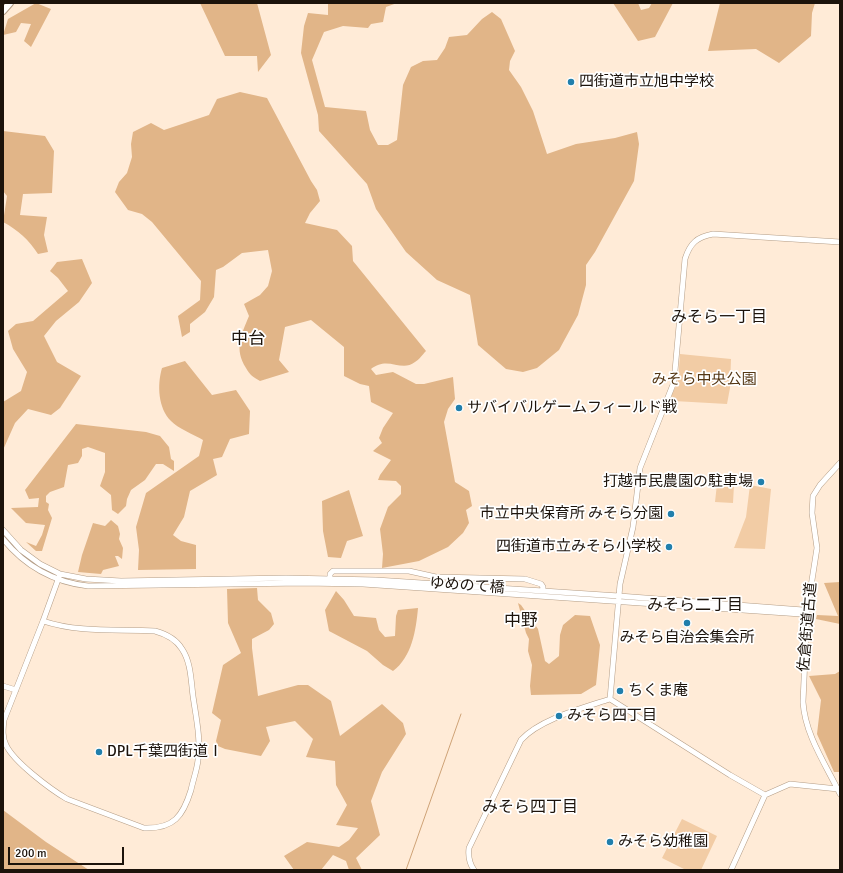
<!DOCTYPE html>
<html>
<head>
<meta charset="utf-8">
<style>
	body { margin:0 }
	#map { position:relative; width:843px; height:873px; overflow:hidden; background:#ffebd7; font-family:Signika,sans-serif }
	canvas { display:block }
	.frame { position:absolute; inset:0; border:4px solid #1c130b; pointer-events:none }
	.scale { position:absolute; left:8px; top:847px; width:116px; height:18px; box-sizing:border-box; border:2px solid #1c130b; border-top:0; padding-left:5px; font-size:12px; line-height:14px; white-space:nowrap; color:#1c130b; -webkit-text-stroke:3px #fff; paint-order:stroke }
</style>
</head>
<body>
<div id="map">
<canvas width="843" height="873"></canvas>
<div class="frame"></div>
<div class="scale">200 m</div>
</div>
<script>
const context = document.querySelector('canvas').getContext('2d');
context.lineJoin = 'round';
function fill(path, color) {
  context.fillStyle = color;
  context.fill(path, 'evenodd');
}
function strokePath(path, color, width, dash) {
  context.strokeStyle = color;
  context.lineWidth = width;
  context.lineCap = dash ? 'butt' : 'round';
  context.setLineDash(dash || []);
  context.stroke(path);
}
function write(font, color, halo, rows, align = 'center') {
  context.font = font + ' Signika,"Noto Sans JP",sans-serif';
  context.lineWidth = 3.5;
  context.setLineDash([]);
  context.textBaseline = 'middle';
  context.strokeStyle = halo;
  context.fillStyle = color;
  for (const [text, x, y, turn = 0] of rows) {
    context.save();
    context.translate(x, y);
    context.rotate((+turn || 0) * Math.PI / 180);
    context.textAlign = isNaN(turn) ? turn : align;
    if (halo) context.strokeText(text, 0, 0);
    context.fillText(text, 0, 0);
    context.restore();
  }
}
fill(new Path2D(`
	M 680,354 L 731,359 L 730,388 L 727,404 L 674,401 L 675,398 L 671,396 L 678,382 Z
	M 717,484 L 734,485 L 733,503 L 715,502 Z
	M 750,485 L 771,489 L 765,549 L 734,548 L 746,517 Z
	M 682,819 L 717,836 L 701,870 L 686,870 L 662,858 Z`), '#f2cca5');
fill(new Path2D(`
	M 36,3 L 51,9 L 31,47 L 24,41 L 31,24 L 21,23 L 16,32 L 3,35 L 8,19 Z
	M 200,3 L 257,3 L 271,55 L 258,72 L 257,56 L 225,56 Z
	M 313,3 L 397,3 L 386,7 L 383,22 L 371,24 L 368,28 L 343,26 L 324,32 L 312,60 L 325,107 L 366,111 L 370,130 L 378,145 L 388,145 L 397,140 L 403,85 L 411,67 L 423,61 L 437,60 L 445,48 L 449,37 L 467,35 L 482,19 L 492,12 L 501,19 L 515,51 L 510,61 L 509,70 L 521,87 L 533,111 L 547,154 L 576,144 L 615,138 L 637,132 L 639,144 L 634,181 L 595,252 L 586,265 L 586,285 L 578,315 L 559,350 L 537,368 L 523,372 L 506,369 L 478,345 L 470,295 L 437,280 L 406,252 L 376,209 L 367,184 L 319,131 L 318,115 L 301,53 L 304,26 L 308,13 L 328,15 L 328,4 Z
	M 613,3 L 638,3 L 641,10 L 649,8 L 652,3 L 673,3 L 655,37 L 638,41 Z
	M 720,3 L 815,3 L 812,13 L 811,36 L 779,63 L 756,49 L 708,51 Z
	M 240,92 L 267,98 L 311,181 L 317,190 L 320,201 L 310,213 L 305,223 L 337,230 L 352,246 L 353,261 L 426,351 C 422,355 419,360 415,362 C 401,373 388,355 371,369 L 376,375 L 393,372 L 416,384 L 424,384 L 453,377 L 455,399 L 448,409 L 444,422 L 455,482 L 469,491 L 472,506 L 466,510 L 469,523 L 463,533 L 448,547 L 419,561 L 382,568 L 383,554 L 380,529 L 388,507 L 401,494 L 401,486 L 396,481 L 378,480 L 380,475 L 391,460 L 373,451 L 382,443 L 379,438 L 383,428 L 393,413 L 371,402 L 369,386 L 360,384 L 344,376 L 344,347 L 311,320 L 285,327 L 279,360 L 289,372 L 260,381 C 253,377 250,375 246,368 C 234,349 241,335 249,316 L 244,304 L 260,295 L 268,286 L 272,271 L 268,250 L 242,253 L 223,267 L 216,270 L 214,297 L 205,312 L 190,324 L 190,332 L 182,337 L 178,316 L 200,300 L 201,281 L 152,222 L 142,214 L 128,210 L 115,192 L 119,182 L 127,173 L 132,157 L 131,144 L 133,132 L 151,123 L 164,130 L 209,115 L 217,99 Z
	M 3,131 L 45,136 L 54,151 L 52,193 L 23,194 L 20,215 L 47,217 L 44,235 L 48,252 L 38,254 C 29,240 18,230 3,222 L 7,196 L 3,191 Z
	M 82,259 L 92,283 L 79,302 L 56,321 L 44,336 L 57,362 L 81,376 L 60,408 L 51,415 L 28,409 L 15,423 L 3,450 L 3,402 L 21,391 L 27,372 L 13,349 L 8,331 L 16,324 L 33,321 L 68,291 L 58,278 L 50,271 L 57,262 Z
	M 185,361 L 212,395 L 236,390 L 250,411 L 249,434 L 230,439 L 222,457 L 213,459 L 217,475 L 190,491 L 184,517 L 173,535 L 181,541 L 196,545 L 196,569 L 138,570 L 139,550 L 136,527 L 146,493 L 199,456 L 203,440 C 195,435 177,428 171,421 C 158,408 157,385 162,368 Z
	M 76,424 L 146,432 L 160,436 L 169,447 L 171,459 L 174,461 L 174,471 L 163,464 L 156,464 L 145,480 L 131,490 L 127,499 L 126,506 L 118,514 L 112,510 L 111,495 L 100,486 L 105,472 L 105,453 L 88,447 L 82,449 L 82,456 L 78,463 L 68,465 L 64,487 L 50,492 L 46,496 L 46,502 L 49,504 L 48,510 L 52,518 L 42,551 L 36,551 L 26,542 L 36,546 L 42,535 L 45,525 L 26,523 L 11,508 L 38,507 L 39,498 L 29,499 L 25,490 Z
	M 349,490 L 363,536 L 347,541 L 341,558 L 328,557 L 323,531 L 322,501 Z
	M 111,520 L 118,526 L 120,534 L 119,539 L 123,548 L 122,559 L 118,556 L 115,556 L 119,566 L 103,570 L 101,574 L 78,572 L 82,555 L 93,523 L 105,526 Z
	M 840,582 L 840,624 L 816,619 L 817,615 L 838,616 L 824,583 Z
	M 257,588 L 258,600 L 271,613 L 274,624 L 269,630 L 252,639 L 252,648 L 258,696 L 298,685 L 308,685 L 331,701 L 340,736 L 382,704 L 403,723 L 406,734 L 382,772 L 371,801 L 380,835 L 356,858 L 362,870 L 349,870 L 346,861 L 333,855 L 321,870 L 294,870 L 284,856 L 307,842 L 339,847 L 349,840 L 358,828 L 336,825 L 347,805 L 336,785 L 335,761 L 306,757 L 313,739 L 295,721 L 266,727 L 270,741 L 261,756 L 225,749 L 218,746 L 216,741 L 221,720 L 212,713 L 223,665 L 241,653 L 228,623 L 227,589 Z
	M 336,591 L 344,600 L 354,616 L 376,618 L 379,630 L 385,637 L 395,636 L 396,616 L 398,610 L 418,608 C 416,630 412,657 393,671 L 383,665 L 367,651 L 329,631 L 325,610 Z
	M 518,603 L 521,605 L 538,629 L 545,661 L 549,664 L 559,656 L 560,635 L 563,625 L 575,615 L 590,616 L 600,645 L 596,685 L 581,694 L 531,695 L 530,686 L 532,665 L 528,651 L 529,639 L 526,633 Z
	M 840,671 L 840,772 L 834,772 L 817,734 L 821,700 L 809,676 L 835,674 Z
	M 3,810 L 46,842 L 89,870 L 3,870 Z`), '#e1b588');
strokePath(new Path2D(`
	M 406,870 L 461,714`), '#cea276', 1);
const secondary = new Path2D(`
	M 840,463 L 820,485 L 813,496 L 812,513 L 817,548 L 807,612 L 803,702 C 805,735 826,765 840,794
	M 3,530 L 21,550 L 40,564 L 60,574 L 86,579 L 121,581 L 286,578 L 376,580 L 619,596 L 803,610 L 807,612
	M 3,539 C 25,566 53,582 88,586 L 304,583 L 363,584 L 801,614 L 807,612
	M 330,578 L 330,574 L 333,571 L 409,571 L 436,577 L 525,579 L 541,584 L 543,587 L 543,591
	M 43,621 C 79,633 118,629 155,631 C 166,634 176,639 182,649 C 191,662 191,681 193,696 C 196,717 201,739 198,760 C 197,770 193,780 191,790 C 183,816 174,829 144,828 L 67,799 C 50,789 14,762 6,745 C 2,737 3,729 4,720 L 43,621 L 59,577
	M 3,686 L 16,690
	M 610,699 L 620,584 L 633,527 L 640,468 L 674,382 L 685,259 C 690,243 697,237 713,234 L 840,242
	M 610,699 L 730,775 L 765,795
	M 474,870 C 469,863 468,856 469,848 L 521,740 C 540,719 583,708 610,699
	M 731,870 L 765,795 L 790,784 L 838,789`);
const highway = new Path2D(`
	M 3,11 L 10,3`);
strokePath(secondary, '#b49d86', 6);
strokePath(highway, '#b49d86', 8);
strokePath(secondary, '#fff', 5);
strokePath(highway, '#fff', 6);
for (const [x, y, r, color] of [
	[571,82,4,"#217fac"],
	[459,408,4,"#217fac"],
	[761,482,4,"#217fac"],
	[671,514,4,"#217fac"],
	[669,547,4,"#217fac"],
	[687,623,4,"#217fac"],
	[620,691,4,"#217fac"],
	[559,716,4,"#217fac"],
	[99,752,4,"#217fac"],
	[610,842,4,"#217fac"]
]) {
  const dot = new Path2D();
  dot.arc(x, y, r, 0, 2 * Math.PI);
  context.fillStyle = color;
  context.fill(dot);
  strokePath(dot, '#fff', 1.5);
}
write('15px', '#1c130b', '#fff', [
	["四街道市立旭中学校",579,82],
	["サバイバルゲームフィールド戦",467,408],
	["打越市民農園の駐車場",753,482,"right"],
	["市立中央保育所 みそら分園",663,514,"right"],
	["四街道市立みそら小学校",661,547,"right"],
	["みそら自治会集会所",687,638,"center"],
	["ちくま庵",628,691],
	["みそら四丁目",567,716],
	["DPL千葉四街道Ⅰ",107,752],
	["みそら幼稚園",618,842]
], 'left');
write('15px', '#553714', '#fff', [
	["みそら中央公園",704,380]
]);
write('15px', '#1c130b', '#fff', [
	["ゆめのて橋",467,586,4],
	["佐倉街道古道",808,627,-85]
]);
write('16px', '#1c130b', '#fff', [
	["みそら一丁目",719,318],
	["みそら二丁目",695,606],
	["みそら四丁目",530,808]
]);
write('17px', '#1c130b', '#fff', [
	["中台",248,340],
	["中野",521,622]
]);
</script>
</body>
</html>
